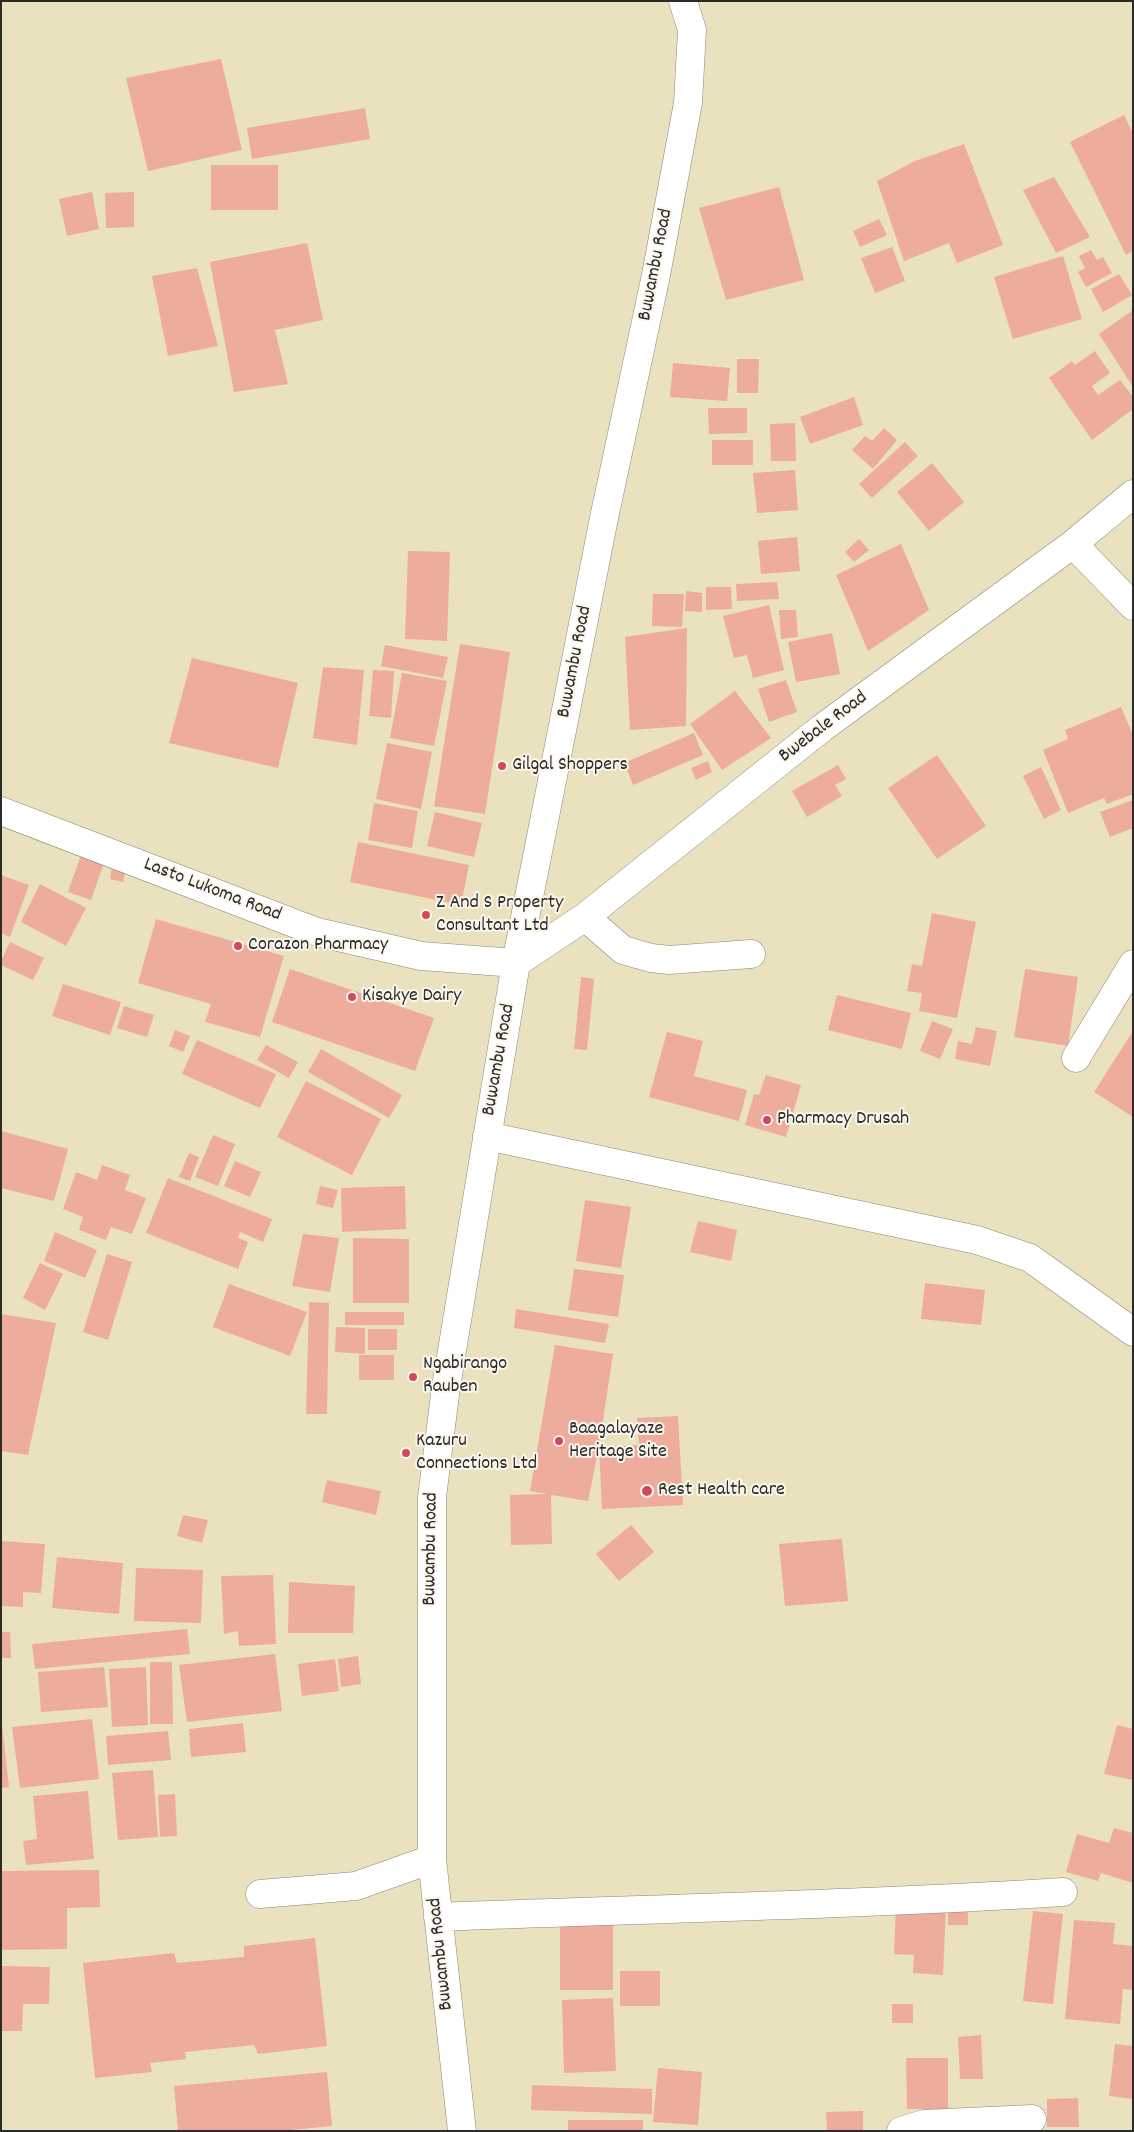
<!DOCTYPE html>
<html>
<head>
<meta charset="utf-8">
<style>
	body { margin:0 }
	#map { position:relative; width:1134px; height:2132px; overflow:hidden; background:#eae1bf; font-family:Dekko,sans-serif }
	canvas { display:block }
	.frame { position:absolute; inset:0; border:2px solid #2b2b2b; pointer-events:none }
</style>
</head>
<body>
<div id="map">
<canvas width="1134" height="2132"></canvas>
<div class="frame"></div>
</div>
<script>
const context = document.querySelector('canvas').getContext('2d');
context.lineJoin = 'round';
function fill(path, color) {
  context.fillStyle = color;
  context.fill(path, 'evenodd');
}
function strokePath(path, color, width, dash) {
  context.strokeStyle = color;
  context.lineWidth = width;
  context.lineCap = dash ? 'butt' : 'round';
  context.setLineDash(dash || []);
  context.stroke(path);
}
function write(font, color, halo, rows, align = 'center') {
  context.font = font + ' Dekko,sans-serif';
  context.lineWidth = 4;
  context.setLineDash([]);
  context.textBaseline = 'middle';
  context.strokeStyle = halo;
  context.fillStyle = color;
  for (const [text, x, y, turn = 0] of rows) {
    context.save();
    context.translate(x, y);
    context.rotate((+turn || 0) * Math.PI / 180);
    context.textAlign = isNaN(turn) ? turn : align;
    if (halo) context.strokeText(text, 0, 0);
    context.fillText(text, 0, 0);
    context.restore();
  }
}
fill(new Path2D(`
	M 221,59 L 242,150 L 148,171 L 126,78 Z
	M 365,108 L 370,139 L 252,159 L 247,128 Z
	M 1124,115 L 1133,134 L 1133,251 L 1126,255 L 1070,142 Z
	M 964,144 L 1003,245 L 957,263 L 949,243 L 904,261 L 877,181 L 915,161 Z
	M 211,165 L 278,165 L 278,210 L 211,210 Z
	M 1054,177 L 1090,237 L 1056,253 L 1023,190 Z
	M 779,187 L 804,280 L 726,300 L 699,208 Z
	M 92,192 L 99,229 L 67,236 L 59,199 Z
	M 134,192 L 134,227 L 106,228 L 105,193 Z
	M 879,219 L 887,235 L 860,247 L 853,231 Z
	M 307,243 L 323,320 L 275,330 L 288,384 L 234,392 L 210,262 Z
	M 892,247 L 905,281 L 875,293 L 861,258 Z
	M 1091,250 L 1097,260 L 1103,257 L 1112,273 L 1086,287 L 1078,272 L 1085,268 L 1079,256 Z
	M 1063,256 L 1082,319 L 1013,339 L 994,277 Z
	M 197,268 L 218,346 L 168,356 L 152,276 Z
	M 1119,274 L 1132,295 L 1103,312 L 1091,289 Z
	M 1133,310 L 1133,387 L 1099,334 Z
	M 1095,351 L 1110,373 L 1092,386 L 1098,395 L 1120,380 L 1133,397 L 1133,409 L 1092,440 L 1049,378 L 1072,361 L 1075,365 Z
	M 737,359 L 759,359 L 758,393 L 737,393 Z
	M 673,363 L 730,368 L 727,401 L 670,397 Z
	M 854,397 L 863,425 L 810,444 L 800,417 Z
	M 708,408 L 747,408 L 747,433 L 709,434 Z
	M 795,423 L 796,461 L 771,461 L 770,424 Z
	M 884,428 L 897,440 L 873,469 L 852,450 L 865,436 L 872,441 Z
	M 712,440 L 753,440 L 753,465 L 712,465 Z
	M 905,442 L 918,456 L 872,498 L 859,484 Z
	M 932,463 L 964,502 L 929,531 L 897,492 Z
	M 795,470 L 798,510 L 757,513 L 753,473 Z
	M 797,537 L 800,571 L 761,574 L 758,541 Z
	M 859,539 L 869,550 L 854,562 L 845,552 Z
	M 901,544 L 929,610 L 868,651 L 836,575 Z
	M 408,551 L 450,552 L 447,641 L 405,639 Z
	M 777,582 L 779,599 L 737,601 L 736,584 Z
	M 706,587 L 731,587 L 732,609 L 706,610 Z
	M 686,591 L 702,593 L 702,612 L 685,611 Z
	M 653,594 L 684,594 L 682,627 L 652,626 Z
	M 769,605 L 784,670 L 753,678 L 747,655 L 734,658 L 723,616 Z
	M 779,610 L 796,610 L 798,637 L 781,639 Z
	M 687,628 L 686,726 L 630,730 L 625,637 Z
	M 832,633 L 840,674 L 796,682 L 788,642 Z
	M 460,644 L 510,652 L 485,814 L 434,806 Z
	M 385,645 L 448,657 L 443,678 L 381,666 Z
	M 192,658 L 298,683 L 278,768 L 169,743 Z
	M 323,667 L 364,670 L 357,745 L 313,738 Z
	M 373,670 L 394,671 L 391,718 L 369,716 Z
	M 402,673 L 447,681 L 434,746 L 390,738 Z
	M 786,680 L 797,712 L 769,722 L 758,689 Z
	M 735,691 L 771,738 L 722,770 L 690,724 Z
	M 1121,707 L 1133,735 L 1133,794 L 1107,804 L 1104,798 L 1068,813 L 1043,750 L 1068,739 L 1065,730 Z
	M 694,733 L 703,755 L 633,785 L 624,763 Z
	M 387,743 L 432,752 L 421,809 L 376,799 Z
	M 937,755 L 986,826 L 937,859 L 888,788 Z
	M 708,761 L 712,772 L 696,780 L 691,768 Z
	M 838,765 L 846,779 L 835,785 L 842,796 L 807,817 L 792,791 Z
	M 1041,767 L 1061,810 L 1044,819 L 1023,776 Z
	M 1133,800 L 1133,828 L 1110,837 L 1100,812 Z
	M 374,803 L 418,811 L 412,848 L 368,840 Z
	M 435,812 L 482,823 L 474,857 L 427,846 Z
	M 358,842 L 469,865 L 461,905 L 350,882 Z
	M 81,855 L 104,863 L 91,900 L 68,892 Z
	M 112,866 L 126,869 L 123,882 L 110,879 Z
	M 1,875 L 29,885 L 10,937 L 1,933 Z
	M 40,884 L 86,908 L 66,946 L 21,922 Z
	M 932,913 L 976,922 L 957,1018 L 919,1011 L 922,993 L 907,991 L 912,964 L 922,966 Z
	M 156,919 L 284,956 L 260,1037 L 205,1022 L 211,1004 L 138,983 Z
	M 10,942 L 44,958 L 33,980 L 1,965 L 1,961 Z
	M 290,969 L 434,1018 L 415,1071 L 272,1022 Z
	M 1025,969 L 1078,977 L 1068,1046 L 1014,1037 Z
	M 581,977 L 594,979 L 587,1050 L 574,1049 Z
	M 63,984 L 121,1002 L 110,1035 L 52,1016 Z
	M 837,995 L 911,1013 L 902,1049 L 828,1030 Z
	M 124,1006 L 154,1015 L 147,1037 L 117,1028 Z
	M 932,1021 L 953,1029 L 940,1059 L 920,1051 Z
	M 976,1027 L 997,1031 L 990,1066 L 955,1059 L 958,1041 L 972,1044 Z
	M 175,1030 L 190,1036 L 183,1052 L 169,1046 Z
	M 1133,1031 L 1133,1117 L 1094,1092 Z
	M 667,1032 L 703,1041 L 694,1076 L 747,1090 L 739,1121 L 649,1097 Z
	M 197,1040 L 276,1074 L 260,1108 L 182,1074 Z
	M 266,1045 L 298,1062 L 289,1078 L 257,1060 Z
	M 321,1049 L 402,1095 L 389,1118 L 308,1072 Z
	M 766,1075 L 801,1085 L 786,1137 L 745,1125 L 754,1094 L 759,1095 Z
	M 306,1081 L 381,1119 L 352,1175 L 277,1137 Z
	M 1,1131 L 68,1149 L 54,1201 L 1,1188 Z
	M 213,1135 L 235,1144 L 218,1186 L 195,1177 Z
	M 189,1153 L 199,1157 L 190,1181 L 179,1177 Z
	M 235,1161 L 261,1172 L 250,1197 L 224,1186 Z
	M 102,1165 L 130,1175 L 125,1190 L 146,1198 L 132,1234 L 111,1227 L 106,1240 L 79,1230 L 83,1217 L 63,1209 L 76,1172 L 97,1180 Z
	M 168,1178 L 272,1219 L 263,1242 L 240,1232 L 238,1238 L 248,1242 L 238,1269 L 146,1233 Z
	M 320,1186 L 338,1190 L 333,1208 L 316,1204 Z
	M 405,1186 L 406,1229 L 342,1232 L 341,1188 Z
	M 585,1200 L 631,1207 L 621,1268 L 576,1261 Z
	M 698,1221 L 737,1230 L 731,1261 L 690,1252 Z
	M 55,1232 L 97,1250 L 85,1278 L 44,1261 Z
	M 303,1234 L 339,1238 L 330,1292 L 292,1286 Z
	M 353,1238 L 409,1239 L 409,1303 L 353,1303 Z
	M 107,1254 L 132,1262 L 108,1340 L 83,1332 Z
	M 40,1263 L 63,1274 L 45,1310 L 23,1298 Z
	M 574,1269 L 624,1275 L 618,1317 L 568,1310 Z
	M 925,1283 L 985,1290 L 981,1325 L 921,1319 Z
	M 229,1284 L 307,1312 L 290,1356 L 213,1327 Z
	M 309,1302 L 329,1303 L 327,1414 L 306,1414 Z
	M 516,1309 L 609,1324 L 605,1343 L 514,1328 Z
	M 345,1312 L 404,1312 L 404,1325 L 345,1325 Z
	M 1,1314 L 56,1323 L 28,1455 L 1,1451 Z
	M 336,1327 L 365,1328 L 365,1354 L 335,1352 Z
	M 368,1329 L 397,1329 L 397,1350 L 368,1350 Z
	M 555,1345 L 613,1354 L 599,1447 L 588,1501 L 551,1495 L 552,1544 L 511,1545 L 510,1495 L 547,1494 L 530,1491 Z
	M 359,1355 L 394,1355 L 394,1380 L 359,1380 Z
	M 678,1416 L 683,1505 L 602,1509 L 599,1447 L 639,1445 L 637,1418 Z
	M 327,1480 L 381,1491 L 376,1515 L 322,1502 Z
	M 183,1515 L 208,1520 L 202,1543 L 177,1536 Z
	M 631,1525 L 654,1552 L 619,1581 L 596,1554 Z
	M 842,1539 L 848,1601 L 785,1606 L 779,1544 Z
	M 1,1541 L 45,1544 L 41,1593 L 23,1592 L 23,1607 L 1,1606 Z
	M 57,1557 L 123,1563 L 119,1614 L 52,1608 Z
	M 136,1568 L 203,1570 L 201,1623 L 134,1621 Z
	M 273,1575 L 276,1644 L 239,1646 L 238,1631 L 224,1634 L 221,1576 Z
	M 289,1582 L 355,1586 L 353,1633 L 288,1633 Z
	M 187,1629 L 190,1654 L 35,1669 L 32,1644 Z
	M 1,1632 L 10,1632 L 11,1658 L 1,1658 Z
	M 275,1654 L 282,1711 L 187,1722 L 179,1665 Z
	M 358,1656 L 361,1684 L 341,1687 L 338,1659 Z
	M 335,1659 L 339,1691 L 302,1696 L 298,1664 Z
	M 150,1662 L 172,1662 L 173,1724 L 150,1724 Z
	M 104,1667 L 108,1707 L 41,1712 L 38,1672 Z
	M 146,1667 L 148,1725 L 112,1727 L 109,1669 Z
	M 1,1715 L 9,1787 L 1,1788 Z
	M 92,1719 L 99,1779 L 20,1788 L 12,1727 Z
	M 243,1723 L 246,1752 L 191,1757 L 189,1729 Z
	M 1117,1725 L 1133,1729 L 1133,1780 L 1104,1774 Z
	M 168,1731 L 171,1760 L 108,1765 L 106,1736 Z
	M 153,1770 L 158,1837 L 118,1840 L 112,1773 Z
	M 88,1791 L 94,1859 L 26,1865 L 23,1841 L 37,1839 L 33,1796 Z
	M 175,1794 L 177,1836 L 160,1837 L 158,1795 Z
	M 1114,1828 L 1133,1833 L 1133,1883 L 1101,1873 L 1098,1881 L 1066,1872 L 1077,1834 L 1109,1843 Z
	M 99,1870 L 100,1907 L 67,1908 L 67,1949 L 1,1950 L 1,1871 Z
	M 896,1905 L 946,1907 L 943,1975 L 913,1973 L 914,1955 L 894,1954 Z
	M 968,1905 L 968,1925 L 948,1925 L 948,1906 Z
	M 1033,1911 L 1063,1914 L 1053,2004 L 1023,2001 Z
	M 1074,1920 L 1115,1923 L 1113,1944 L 1133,1946 L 1133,1990 L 1123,1989 L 1120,2024 L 1065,2019 Z
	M 560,1924 L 613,1924 L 613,1990 L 560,1990 Z
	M 315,1938 L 327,2046 L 258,2054 L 254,2045 L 185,2052 L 186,2059 L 150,2063 L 152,2072 L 95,2078 L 83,1963 L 174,1953 L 177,1963 L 244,1957 L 244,1946 Z
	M 1,1966 L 50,1967 L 49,2004 L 23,2004 L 22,2031 L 1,2031 Z
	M 620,1971 L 660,1971 L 660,2006 L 620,2006 Z
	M 613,1998 L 616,2071 L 564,2073 L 562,2000 Z
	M 892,2004 L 913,2004 L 913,2023 L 892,2023 Z
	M 981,2035 L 983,2079 L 960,2079 L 958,2037 Z
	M 1115,2044 L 1133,2046 L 1133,2099 L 1109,2096 Z
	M 906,2058 L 948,2058 L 948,2109 L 907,2109 Z
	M 658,2068 L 702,2072 L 698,2125 L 653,2122 Z
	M 327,2072 L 332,2126 L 280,2131 L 178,2131 L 174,2086 Z
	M 532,2085 L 652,2089 L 652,2114 L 531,2110 Z
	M 1078,2098 L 1079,2127 L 1047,2127 L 1047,2099 Z
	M 863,2111 L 863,2131 L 827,2131 L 826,2112 Z
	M 568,2120 L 643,2120 L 643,2131 L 568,2131 Z`), '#eeac9d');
const minor = new Path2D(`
	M 1073,544 L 1133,606
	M 1,811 L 317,932 L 421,956 L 516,963 L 585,917 L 822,728 L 1073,544 L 1133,494
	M 585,917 L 623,950 L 651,958 L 669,960 L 751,954
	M 1076,1058 L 1133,964
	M 487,1136 L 977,1240 L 1030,1258 L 1133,1332
	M 260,1894 L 356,1886 L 432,1859
	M 438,1917 C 646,1909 855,1905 1063,1892
	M 462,2131 L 432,1859 L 432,1497 L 446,1387 L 516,963 L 604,518 L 656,275 L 688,103 L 692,30 L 683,1
	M 901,2131 L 924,2124 L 1032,2119`);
strokePath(minor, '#8a8675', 29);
strokePath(minor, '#fff', 28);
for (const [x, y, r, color] of [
	[502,766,5,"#d1495b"],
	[426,915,5,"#d1495b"],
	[238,946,5,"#d1495b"],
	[352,997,5,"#d1495b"],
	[767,1120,5,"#d1495b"],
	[413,1377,5,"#d1495b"],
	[559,1441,5,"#d1495b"],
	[406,1453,5,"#d1495b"],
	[647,1491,6,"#d1495b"]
]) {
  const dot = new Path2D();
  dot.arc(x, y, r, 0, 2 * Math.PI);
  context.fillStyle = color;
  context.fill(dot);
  strokePath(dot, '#fbf7ec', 2);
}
write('20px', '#2b2b2b', '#fbf7ec', [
	["Buwambu Road",657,265,-79],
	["Buwambu Road",576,662,-79],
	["Bwebale Road",824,728,-37],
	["Lasto Lukoma Road",212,891,21],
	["Buwambu Road",500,1060,-80],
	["Buwambu Road",432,1549,-89],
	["Buwambu Road",442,1954,-96]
]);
write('20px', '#2b2b2b', '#fbf7ec', [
	["Gilgal Shoppers",512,766],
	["Z And S Property",436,904],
	["Consultant Ltd",436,927],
	["Corazon Pharmacy",248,946],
	["Kisakye Dairy",362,997],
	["Pharmacy Drusah",777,1120],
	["Ngabirango",423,1365],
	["Rauben",423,1388],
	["Baagalayaze",569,1430],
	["Heritage Site",569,1453],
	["Kazuru",416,1442],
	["Connections Ltd",416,1465],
	["Rest Health care",658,1491]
], 'left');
</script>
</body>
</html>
